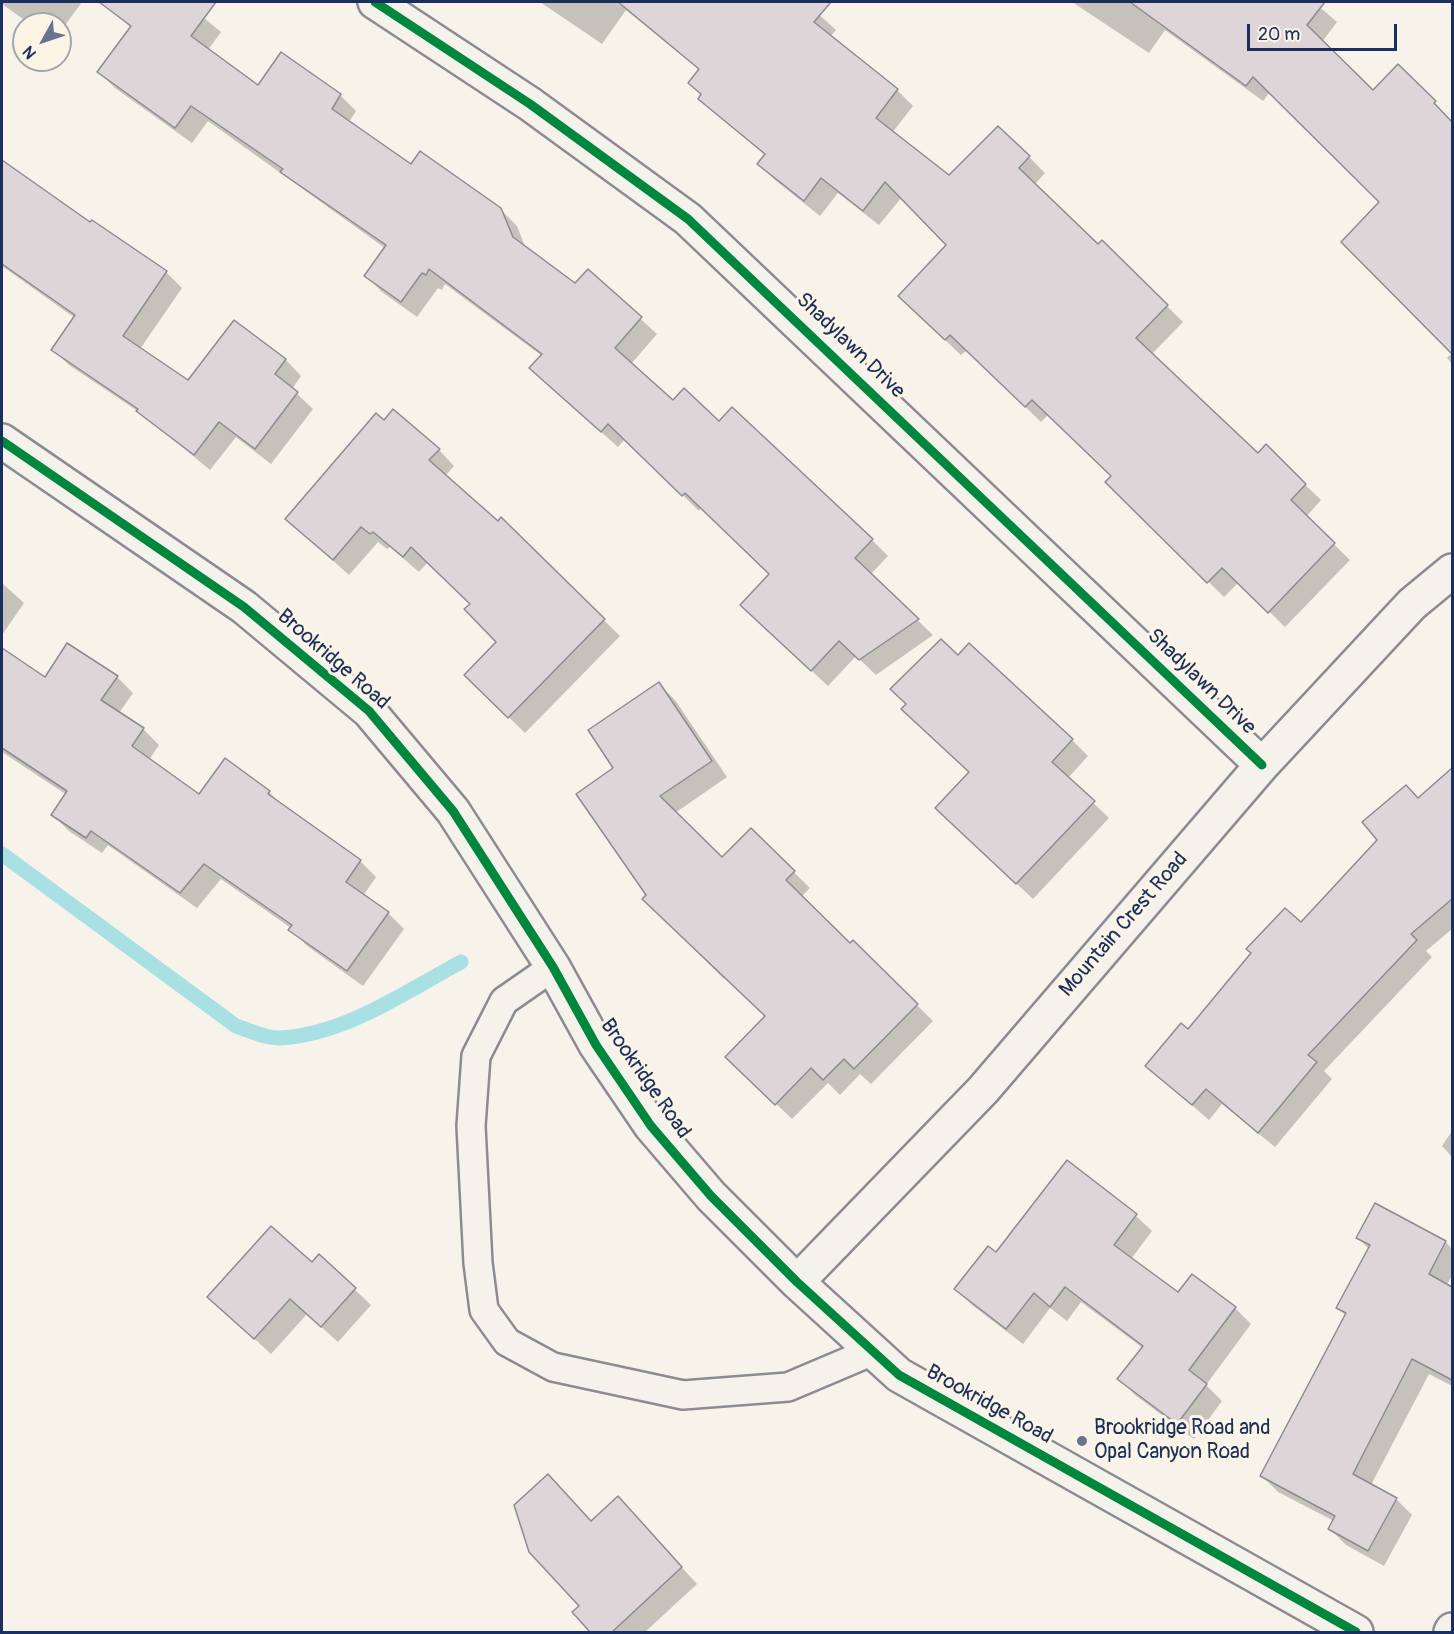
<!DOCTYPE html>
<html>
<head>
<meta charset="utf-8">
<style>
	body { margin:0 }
	#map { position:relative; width:1454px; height:1634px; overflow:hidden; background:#f7f3ea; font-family:Pangolin,sans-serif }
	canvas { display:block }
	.frame { position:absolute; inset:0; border:3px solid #1b2f5e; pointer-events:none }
	.north { position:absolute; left:12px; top:12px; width:60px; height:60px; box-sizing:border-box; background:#fcf5e5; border:2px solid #a2a6af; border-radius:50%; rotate:230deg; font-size:16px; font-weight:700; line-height:24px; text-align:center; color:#1b2f5e }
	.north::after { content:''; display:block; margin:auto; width:21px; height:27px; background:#68748f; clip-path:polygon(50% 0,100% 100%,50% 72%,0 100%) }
	.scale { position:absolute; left:1247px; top:24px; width:150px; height:27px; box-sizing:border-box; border:3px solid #1b2f5e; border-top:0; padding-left:8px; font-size:18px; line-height:21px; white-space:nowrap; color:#1b2f5e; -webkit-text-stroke:4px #fcf5e5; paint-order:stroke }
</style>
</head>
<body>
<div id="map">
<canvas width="1454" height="1634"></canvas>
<div class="frame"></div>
<div class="north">N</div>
<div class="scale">20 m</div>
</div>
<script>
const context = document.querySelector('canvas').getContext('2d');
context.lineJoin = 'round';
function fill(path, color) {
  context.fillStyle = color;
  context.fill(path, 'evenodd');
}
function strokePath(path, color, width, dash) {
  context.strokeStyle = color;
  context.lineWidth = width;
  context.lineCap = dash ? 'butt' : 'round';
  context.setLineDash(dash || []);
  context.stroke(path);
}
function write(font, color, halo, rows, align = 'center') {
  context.font = font + ' Pangolin,sans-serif';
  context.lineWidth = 6;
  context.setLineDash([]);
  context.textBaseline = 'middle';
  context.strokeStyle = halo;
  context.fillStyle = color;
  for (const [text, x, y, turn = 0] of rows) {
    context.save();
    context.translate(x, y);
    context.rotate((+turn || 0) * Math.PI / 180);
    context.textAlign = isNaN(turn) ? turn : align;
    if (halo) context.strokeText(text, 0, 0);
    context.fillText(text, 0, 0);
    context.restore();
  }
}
fill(new Path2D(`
	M 2,2 L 82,2 L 60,32 L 60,24 L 30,24 L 2,4 Z
	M 115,2 L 185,2 L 221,32 L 208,50 L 259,87 L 282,54 L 340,95 L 356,111 L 349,122 L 411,166 L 500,209 L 517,226 L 526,249 L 575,285 L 588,271 L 657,334 L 631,364 L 673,402 L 719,424 L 872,540 L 888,556 L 870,575 L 933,635 L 876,675 L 856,656 L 828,686 L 758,621 L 771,574 L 701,507 L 699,511 L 625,439 L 618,447 L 547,384 L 542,356 L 445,284 L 442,290 L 438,288 L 417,317 L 382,292 L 366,276 L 385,248 L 208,121 L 192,143 L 115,88 L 99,72 L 131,28 L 110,8 Z
	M 540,2 L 729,2 L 733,5 L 737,2 L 805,2 L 836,30 L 830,37 L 897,90 L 913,106 L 892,133 L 949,177 L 1029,157 L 1045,173 L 1034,185 L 1098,246 L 1102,242 L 1183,322 L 1151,355 L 1258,455 L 1266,447 L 1321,500 L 1306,517 L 1350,560 L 1285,627 L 1239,582 L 1224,597 L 1107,482 L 1113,476 L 1048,415 L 1041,422 L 967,350 L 961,355 L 915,312 L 948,245 L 902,197 L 879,225 L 838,193 L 820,216 L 775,180 L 759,164 L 766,156 L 700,99 L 702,95 L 690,83 L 700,70 L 626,10 L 602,44 Z
	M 1072,2 L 1314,2 L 1337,22 L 1322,42 L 1373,92 L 1414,82 L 1452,122 L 1452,352 L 1343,242 L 1381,202 L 1270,92 L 1263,101 L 1165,30 L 1149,53 Z
	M 2,161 L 91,224 L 92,222 L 166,272 L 182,288 L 140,349 L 189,382 L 235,322 L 286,360 L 301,376 L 292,389 L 313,409 L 271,464 L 236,437 L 210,470 L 142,414 L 69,365 L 53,350 L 75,318 L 2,266 Z
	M 1452,353 L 1452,364 L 1447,358 Z
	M 384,422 L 439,450 L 454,466 L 445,476 L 498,523 L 501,519 L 620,636 L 525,733 L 466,675 L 498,642 L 472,604 L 428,562 L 419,572 L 390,547 L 387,549 L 378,542 L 349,575 L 287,519 Z
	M 2,583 L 24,603 L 2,635 Z
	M 2,649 L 45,679 L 117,677 L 133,693 L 119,713 L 143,729 L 159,745 L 149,760 L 200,796 L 269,792 L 285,808 L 360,861 L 376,877 L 363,896 L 388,913 L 404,929 L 363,986 L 306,945 L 291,928 L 221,879 L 197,908 L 108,845 L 102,853 L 69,831 L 53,815 L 67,795 L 2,752 Z
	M 958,658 L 1072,740 L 1088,756 L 1068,778 L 1109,818 L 1033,899 L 953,824 L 971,773 Z
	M 659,684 L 675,700 L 727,777 L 675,813 L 722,859 L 751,830 L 810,888 L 801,897 L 851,946 L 853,942 L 933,1021 L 871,1084 L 860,1074 L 840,1095 L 828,1083 L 792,1119 L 743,1072 L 767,1016 L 726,976 L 724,979 L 644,899 L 648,895 L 615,768 Z
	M 1452,770 L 1452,929 L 1426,951 L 1432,957 L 1324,1071 L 1332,1079 L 1275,1147 L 1222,1104 L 1209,1120 L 1147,1066 L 1301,924 L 1419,799 Z
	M 1452,1131 L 1452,1157 L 1442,1146 Z
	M 1067,1162 L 1136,1216 L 1152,1231 L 1131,1259 L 1178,1294 L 1235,1308 L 1251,1324 L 1206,1385 L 1222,1401 L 1194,1439 L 1135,1395 L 1119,1379 L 1143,1348 L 1081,1302 L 1067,1321 L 1050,1308 L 1023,1344 L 972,1305 L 956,1289 L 997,1254 Z
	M 1358,1238 L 1446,1242 L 1452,1249 L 1452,1275 L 1447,1285 L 1452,1289 L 1452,1386 L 1429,1374 L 1371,1485 L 1396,1499 L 1412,1515 L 1384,1566 L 1346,1545 L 1330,1529 L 1334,1521 L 1278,1492 L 1262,1476 L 1346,1316 L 1338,1308 L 1369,1249 Z
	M 319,1256 L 371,1305 L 338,1342 L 307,1314 L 271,1354 L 209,1297 L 312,1264 Z
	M 633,1514 L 697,1584 L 645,1632 L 592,1632 L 574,1612 L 581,1606 L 592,1522 Z`), '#0003');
strokePath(new Path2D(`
	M 2,854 L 236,1026 C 249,1030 267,1039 280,1038 C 346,1034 405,992 461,962`), '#a9e0e4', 15);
const building = new Path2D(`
	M 99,2 L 216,2 L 191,36 L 258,85 L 281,52 L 341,94 L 332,109 L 411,164 L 420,151 L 501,208 L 513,237 L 575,283 L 588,269 L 642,317 L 615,348 L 673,400 L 684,388 L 719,421 L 732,407 L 873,539 L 855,558 L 919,619 L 859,660 L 839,641 L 811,671 L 740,605 L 769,574 L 685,493 L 682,496 L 608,424 L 601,432 L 529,368 L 542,354 L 429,269 L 426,275 L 422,273 L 401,302 L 364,276 L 386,245 L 280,172 L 283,169 L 191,106 L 175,128 L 97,72 L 131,26 Z
	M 618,2 L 831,2 L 814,22 L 898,89 L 876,118 L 949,175 L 998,126 L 1030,156 L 1019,168 L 1098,244 L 1102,240 L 1168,305 L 1136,338 L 1258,453 L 1266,444 L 1306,484 L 1291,500 L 1335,543 L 1268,613 L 1222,568 L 1207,583 L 1105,482 L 1111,476 L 1032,400 L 1025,407 L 950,335 L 945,340 L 898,296 L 946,245 L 885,182 L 863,211 L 821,178 L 804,201 L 757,164 L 765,154 L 698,99 L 701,94 L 688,83 L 699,69 Z
	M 1130,2 L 1325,2 L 1307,25 L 1373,90 L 1398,64 L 1436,101 L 1434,103 L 1452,122 L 1452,354 L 1341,242 L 1379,202 L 1253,77 L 1246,86 Z
	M 2,160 L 90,222 L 92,220 L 167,271 L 123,336 L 188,380 L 234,320 L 286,359 L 275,374 L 298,392 L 255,449 L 219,422 L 194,455 L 136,411 L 138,409 L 51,350 L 75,315 L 2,264 Z
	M 393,409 L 440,449 L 429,460 L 498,521 L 501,517 L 605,619 L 508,718 L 464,675 L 496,642 L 464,609 L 470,604 L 411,547 L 403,557 L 373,532 L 370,534 L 361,527 L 333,560 L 285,519 L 376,413 L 384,420 Z
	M 941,639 L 958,655 L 969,643 L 1073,739 L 1052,762 L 1095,801 L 1016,884 L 935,808 L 969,772 L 901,709 L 906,704 L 890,689 Z
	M 67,643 L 118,676 L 101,700 L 144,728 L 132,746 L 199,794 L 225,758 L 270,791 L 268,794 L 361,860 L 346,882 L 389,912 L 347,971 L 288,930 L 292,925 L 204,864 L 180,893 L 91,831 L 86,838 L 51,815 L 67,791 L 2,748 L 2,648 L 45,677 Z
	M 659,682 L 712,761 L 660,796 L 722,857 L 751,828 L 795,871 L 786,880 L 850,943 L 853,940 L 918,1004 L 854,1069 L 844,1059 L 823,1080 L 811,1068 L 775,1105 L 725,1057 L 765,1016 L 642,899 L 646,895 L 576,794 L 613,768 L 588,730 Z
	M 1452,768 L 1452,899 L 1411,934 L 1417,940 L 1308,1055 L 1317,1062 L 1258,1133 L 1206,1089 L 1192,1105 L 1145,1066 L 1181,1023 L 1188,1029 L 1251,953 L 1246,949 L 1285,908 L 1301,922 L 1377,840 L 1362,822 L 1406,785 L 1418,798 Z
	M 1067,1160 L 1137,1214 L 1114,1245 L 1178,1292 L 1192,1274 L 1236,1307 L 1189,1370 L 1207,1384 L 1177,1424 L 1117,1379 L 1143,1346 L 1065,1287 L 1050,1307 L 1034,1293 L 1006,1329 L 954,1289 L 988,1246 L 996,1252 Z
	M 1375,1203 L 1446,1241 L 1429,1274 L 1452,1287 L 1452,1380 L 1412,1359 L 1353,1474 L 1397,1498 L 1368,1551 L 1328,1529 L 1335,1516 L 1260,1476 L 1346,1313 L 1336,1308 L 1370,1245 L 1356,1238 Z
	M 271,1226 L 312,1262 L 319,1254 L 356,1288 L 321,1327 L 290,1299 L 254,1339 L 207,1297 Z
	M 548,1474 L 591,1521 L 618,1496 L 682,1567 L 612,1632 L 590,1632 L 572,1612 L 579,1606 L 529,1552 L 514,1505 Z`);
fill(building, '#ded5d9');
strokePath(building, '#8a8c91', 1.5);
const service = new Path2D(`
	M 553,967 L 504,1001 L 476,1056 L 471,1126 L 478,1263 L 484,1310 L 507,1342 L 553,1367 L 683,1395 L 788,1387 L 873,1351`);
const minor = new Path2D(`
	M 375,2 L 530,104 L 688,219 L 1262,765
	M 2,441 L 244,607 L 369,711 L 453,811 L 553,967 L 596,1045 L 651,1126 L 711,1196 L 797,1282 L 899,1375 L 1356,1632
	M 797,1282 L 983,1090 L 1262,765 L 1412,604 L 1452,571
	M 1451,1632 L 1452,1630`);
strokePath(service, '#8a8c91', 32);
strokePath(minor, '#8a8c91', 38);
strokePath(service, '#f5f2ec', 27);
strokePath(minor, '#f5f2ec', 33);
strokePath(new Path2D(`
	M 375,2 L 530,104 L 688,219 L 1262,765
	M 2,441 L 244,607 L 369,711 L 453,811 L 553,967 L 596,1045 L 651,1126 L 711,1196 L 797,1282 L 899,1375 L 1356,1632`), '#00873e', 9);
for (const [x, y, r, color] of [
	[1082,1441,6,"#68748f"]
]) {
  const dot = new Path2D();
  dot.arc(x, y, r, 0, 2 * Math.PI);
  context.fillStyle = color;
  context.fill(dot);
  strokePath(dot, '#fcf5e5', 2);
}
write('21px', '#1b2f5e', '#fcf5e5', [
	["Shadylawn Drive",850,346,44],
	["Brookridge Road",333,660,41],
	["Shadylawn Drive",1201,682,44],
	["Mountain Crest Road",1124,925,-49],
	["Brookridge Road",645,1079,55],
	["Brookridge Road",989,1405,29]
]);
write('21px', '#1b2f5e', '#fcf5e5', [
	["Brookridge Road and",1094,1429],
	["Opal Canyon Road",1094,1453]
], 'left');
</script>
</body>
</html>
